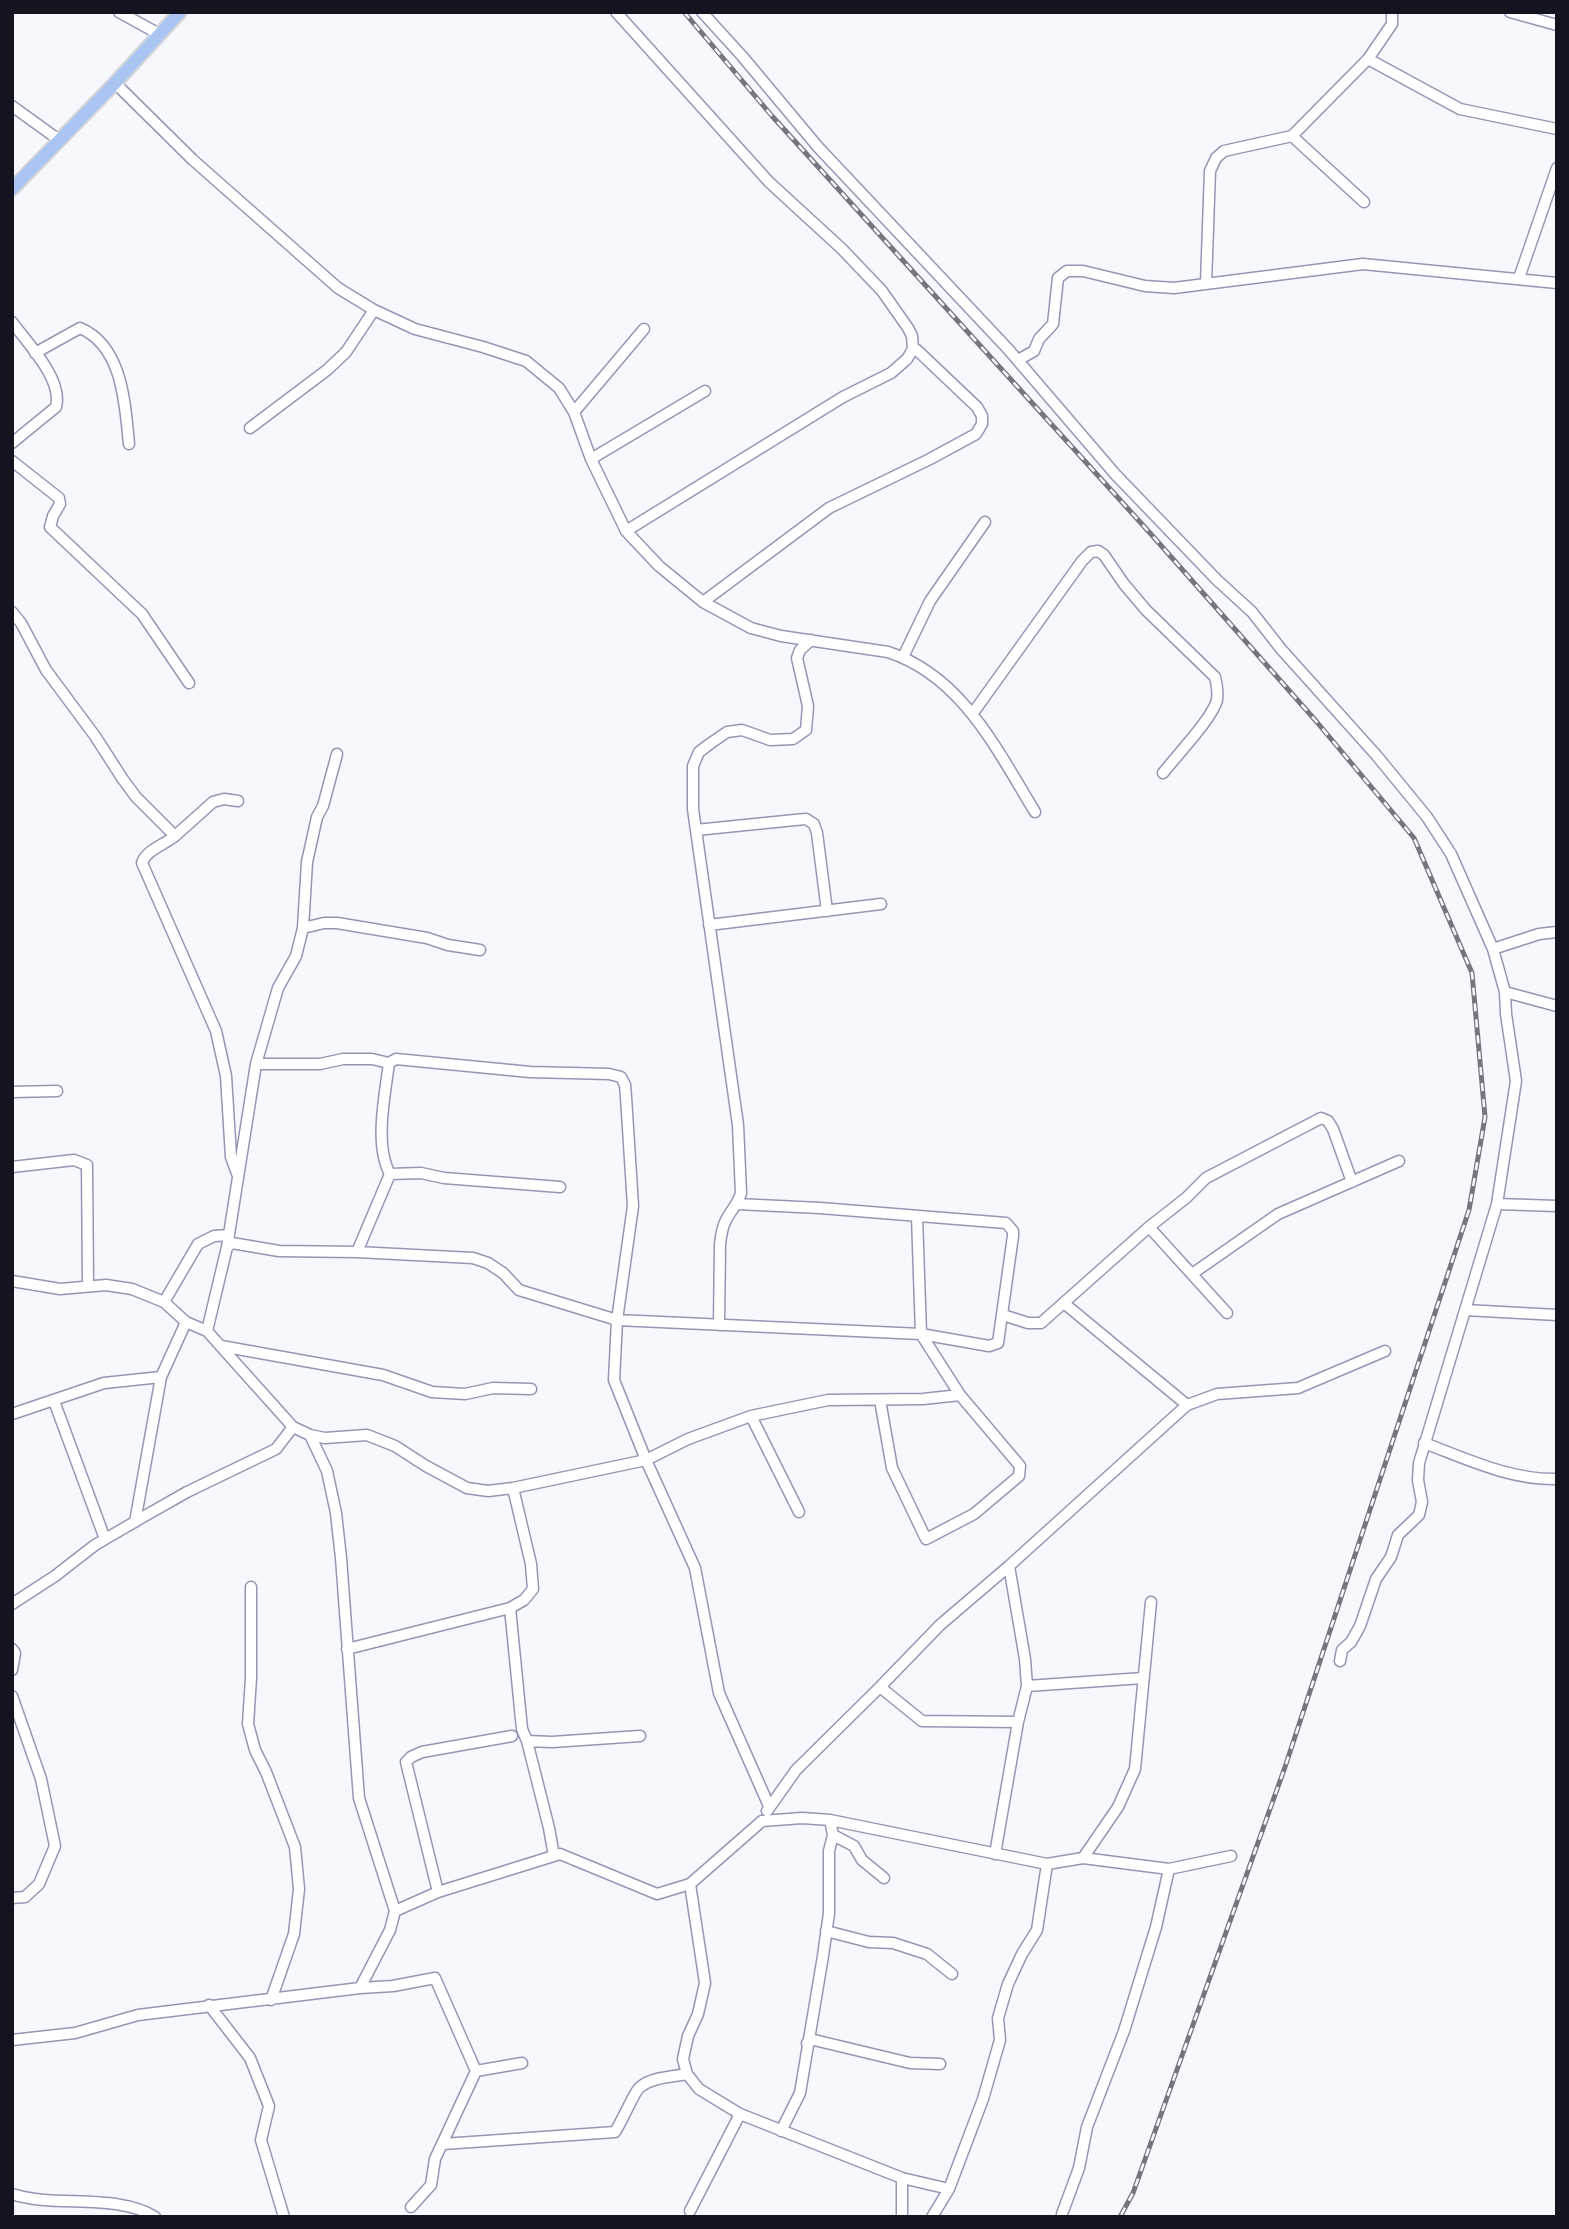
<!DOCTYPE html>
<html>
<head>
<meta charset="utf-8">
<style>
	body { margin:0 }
	#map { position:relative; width:1569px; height:2229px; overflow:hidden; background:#f7f7fe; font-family:Lato,sans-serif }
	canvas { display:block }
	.frame { position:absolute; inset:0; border:14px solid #13141f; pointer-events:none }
</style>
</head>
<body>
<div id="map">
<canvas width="1569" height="2229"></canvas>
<div class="frame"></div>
</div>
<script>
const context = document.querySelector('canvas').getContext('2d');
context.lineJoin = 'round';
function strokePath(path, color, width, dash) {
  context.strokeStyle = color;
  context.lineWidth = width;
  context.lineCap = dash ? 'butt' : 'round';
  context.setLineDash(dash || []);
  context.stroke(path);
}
const minor = new Path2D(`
	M 119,12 L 159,34
	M 616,12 L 769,182 L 842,249 L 882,291 L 908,328 L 912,336 L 913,349 L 907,359 L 891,373 L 843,397 L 626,531
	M 702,12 L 742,56 L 818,147 L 1008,349 L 1115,474 L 1217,580 L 1252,612 L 1281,649 L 1377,756 L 1427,817 L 1451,854 L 1493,949 L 1505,992 L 1506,1014 L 1516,1081 L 1497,1204 L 1419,1463 L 1418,1480 L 1422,1502 L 1419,1515 L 1398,1535 L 1391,1557 L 1376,1579 L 1360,1626 L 1351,1642 L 1342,1650 L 1340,1661
	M 1510,12 L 1557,25
	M 1368,59 L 1460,109 L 1557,129
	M 115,83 L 193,160 L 338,288 L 374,310 L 415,329 L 483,347 L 526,361 L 559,388 L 574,412 L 591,459 L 626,531 L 659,566 L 703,602 L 751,628 L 781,636 L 888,652 C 962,676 997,750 1035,812
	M 12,106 L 59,140
	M 1292,136 L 1364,202
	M 1519,278 L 1557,168
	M 1206,283 L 1210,171 L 1216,158 L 1224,151 L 1292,136 L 1368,59 L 1392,24 L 1392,12
	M 12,322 C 28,344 63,379 56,407 L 12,443
	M 35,353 L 80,328 C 123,346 125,405 129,444
	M 1018,360 L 1034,351 L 1039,339 L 1053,324 L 1058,278 L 1067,271 L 1083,271 L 1145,286 L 1174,288 L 1363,264 L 1557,283
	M 574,412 L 644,329
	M 250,428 L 327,370 L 346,352 L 374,310
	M 591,459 L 705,391
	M 12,461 L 59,498 L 60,504 L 53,516 L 50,527 L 142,614 L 189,683
	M 703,602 L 829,508 L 930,459 L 976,434 L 982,424 L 982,416 L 977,407 L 917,350 L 913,349
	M 12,612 L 21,623 L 46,670 L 95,736 L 122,778 L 136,797 L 175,836 C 164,845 146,850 142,863 L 216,1031 L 226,1076 L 231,1157 L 238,1176
	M 903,657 L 930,601 L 985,522
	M 973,713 L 1082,561 L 1091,552 L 1098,551 L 1104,555 L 1124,584 L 1146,610 L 1215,677 C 1217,685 1218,692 1217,700 C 1212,719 1176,756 1163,773
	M 696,830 L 795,820 L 806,819 L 814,824 L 817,833 L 827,911
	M 175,836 L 213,802 L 224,799 L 238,801
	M 709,925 L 881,904
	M 303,928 L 324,923 L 337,923 L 427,938 L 448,945 L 480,950
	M 1493,949 L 1539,934 L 1557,932
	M 1505,992 L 1557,1006
	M 256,1064 L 320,1064 L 343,1059 L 372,1059 L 389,1063 L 396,1059 L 530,1072 L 609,1074 L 621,1077 L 625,1085 L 626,1097 L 633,1206 L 617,1320 L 614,1380 L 646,1460 L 695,1568 L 719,1693 L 769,1806
	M 12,1092 L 57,1091
	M 12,1167 L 74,1160 L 87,1165 L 88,1286
	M 390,1174 L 421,1173 L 444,1178 L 560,1187
	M 1497,1204 L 1557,1206
	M 1149,1227 L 1227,1313
	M 227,1247 L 256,1064 L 278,988 L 296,956 L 303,928 L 307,862 L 317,817 L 323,806 L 337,754
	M 357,1252 L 390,1174 C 374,1145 385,1095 389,1063
	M 1192,1274 L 1278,1214 L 1399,1161
	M 12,1281 L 60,1289 L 106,1285 L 132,1289 L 164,1302 L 186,1322 L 207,1331 L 293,1427 L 310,1435 L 325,1438 L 367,1435 L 395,1446 L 426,1466 L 467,1488 L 488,1491 L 513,1488 L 531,1564 L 533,1589 L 524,1600 L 510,1608 L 347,1649
	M 164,1302 L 198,1244 L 214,1236 L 229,1235
	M 1065,1304 L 1187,1405
	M 1465,1310 L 1557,1315
	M 1003,1315 L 1028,1323 L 1041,1323 L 1149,1227 L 1186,1198 L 1206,1178 L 1321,1118 L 1328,1121 L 1333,1129 L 1352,1182
	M 719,1325 L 720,1244 C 721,1236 722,1227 726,1220 C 731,1210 738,1204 741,1193 L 738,1125 L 693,809 L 693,766 L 699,752 L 711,743 L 727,732 L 742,730 L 770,740 L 793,739 L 806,730 L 808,706 L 797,658 L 800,650 L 811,640
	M 207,1331 L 227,1247 L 232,1243 L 279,1251 L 357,1252 L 473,1258 L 488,1263 L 503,1273 L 519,1290 L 617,1320 L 921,1334 L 989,1346 L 998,1343 L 1013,1236 L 1013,1231 L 1006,1223 L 820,1208 L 737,1204
	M 221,1346 L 383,1375 L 432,1392 L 465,1394 L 493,1388 L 531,1389
	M 880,1400 L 892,1468 L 926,1539 L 974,1514 L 1019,1476 L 1020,1466 L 960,1395 L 921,1334 L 917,1216
	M 54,1401 L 105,1539
	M 12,1414 L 104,1383 L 161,1377
	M 751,1416 L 799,1512
	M 310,1435 L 327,1471 L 336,1513 L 341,1558 L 359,1798 L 395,1911
	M 1424,1443 C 1467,1459 1510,1480 1557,1479
	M 513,1488 L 646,1460 L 688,1439 L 751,1416 L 828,1400 L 923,1399 L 960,1395
	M 135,1522 L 161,1377 L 186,1322
	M 251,1587 L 251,1678 L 248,1724 L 255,1750 L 266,1772 L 295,1847 L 299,1889 L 294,1934 L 271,2000
	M 12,1604 L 55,1576 L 95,1545 L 143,1517 L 187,1492 L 276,1449 L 293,1427
	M 510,1608 L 522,1729 L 527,1741 L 549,1828 L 554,1856
	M 12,1649 L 15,1653 L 12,1670
	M 1027,1686 L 1143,1678
	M 880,1687 L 922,1721 L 1018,1722
	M 12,1696 L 41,1779 L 55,1846 L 39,1884 L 25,1897 L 12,1898
	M 527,1741 L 552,1742 L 640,1736
	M 767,1811 L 796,1770 L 880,1687 L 940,1625 L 1009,1566 L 1187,1405 L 1217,1394 L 1298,1388 L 1385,1351
	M 833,1835 L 854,1846 L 862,1860 L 884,1878
	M 995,1854 L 1018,1722 L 1027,1686 L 1025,1659 L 1009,1566
	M 1083,1858 L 1169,1869 L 1231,1856
	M 1047,1864 L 1083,1858 L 1118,1807 L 1135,1769 L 1151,1602
	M 690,1884 L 705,1983 L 698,2014 L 688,2036 L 683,2059 L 687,2074 L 699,2089 L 740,2114 L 902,2178
	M 438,1892 L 406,1762 L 411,1757 L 422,1752 L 512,1736
	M 826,1931 L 869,1942 L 893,1943 L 927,1954 L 952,1974
	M 360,1988 L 393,1986 L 435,1978 L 476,2071 L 522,2063
	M 209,2005 L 250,2058 L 269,2106 L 261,2140 L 284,2217
	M 12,2040 L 75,2033 L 138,2015 L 360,1988 L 390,1930 L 395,1911 L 438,1892 L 560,1854 L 657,1894 L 690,1884 L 762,1821 L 802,1818 L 830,1820 L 1047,1864 L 1037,1930 L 1022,1954 L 1008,1984 L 998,2018 L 1000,2040 L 983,2099 L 949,2189 L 932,2217
	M 807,2043 L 814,2040 L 910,2063 L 940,2064
	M 781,2131 L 800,2093 L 823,1956 L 829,1913 L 829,1851 L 833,1835 L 830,1820
	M 443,2144 L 615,2132 C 621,2123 634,2093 639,2088 C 651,2077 671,2077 687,2074
	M 12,2194 C 54,2208 118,2193 155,2217
	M 411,2207 L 431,2185 L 435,2159 L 476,2071
	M 690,2211 L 740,2114
	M 1062,2214 L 1079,2168 L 1087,2127 L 1124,2031 L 1156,1927 L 1169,1869
	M 902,2217 L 902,2178 L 949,2189`);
const major = new Path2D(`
	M 12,189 L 115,83 L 180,12`);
strokePath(minor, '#9497b4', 13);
strokePath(major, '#d5d5d7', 16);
strokePath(minor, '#fff', 10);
strokePath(major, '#a9c5f2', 12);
const rail = new Path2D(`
	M 684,12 L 772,116 L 1150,533 L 1316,721 L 1414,838 L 1472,973 L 1485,1117 L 1469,1210 L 1285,1767 L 1133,2193 L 1120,2217`);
strokePath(rail, '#74757e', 5);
strokePath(rail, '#f7f7fe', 2.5, [8]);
</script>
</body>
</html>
